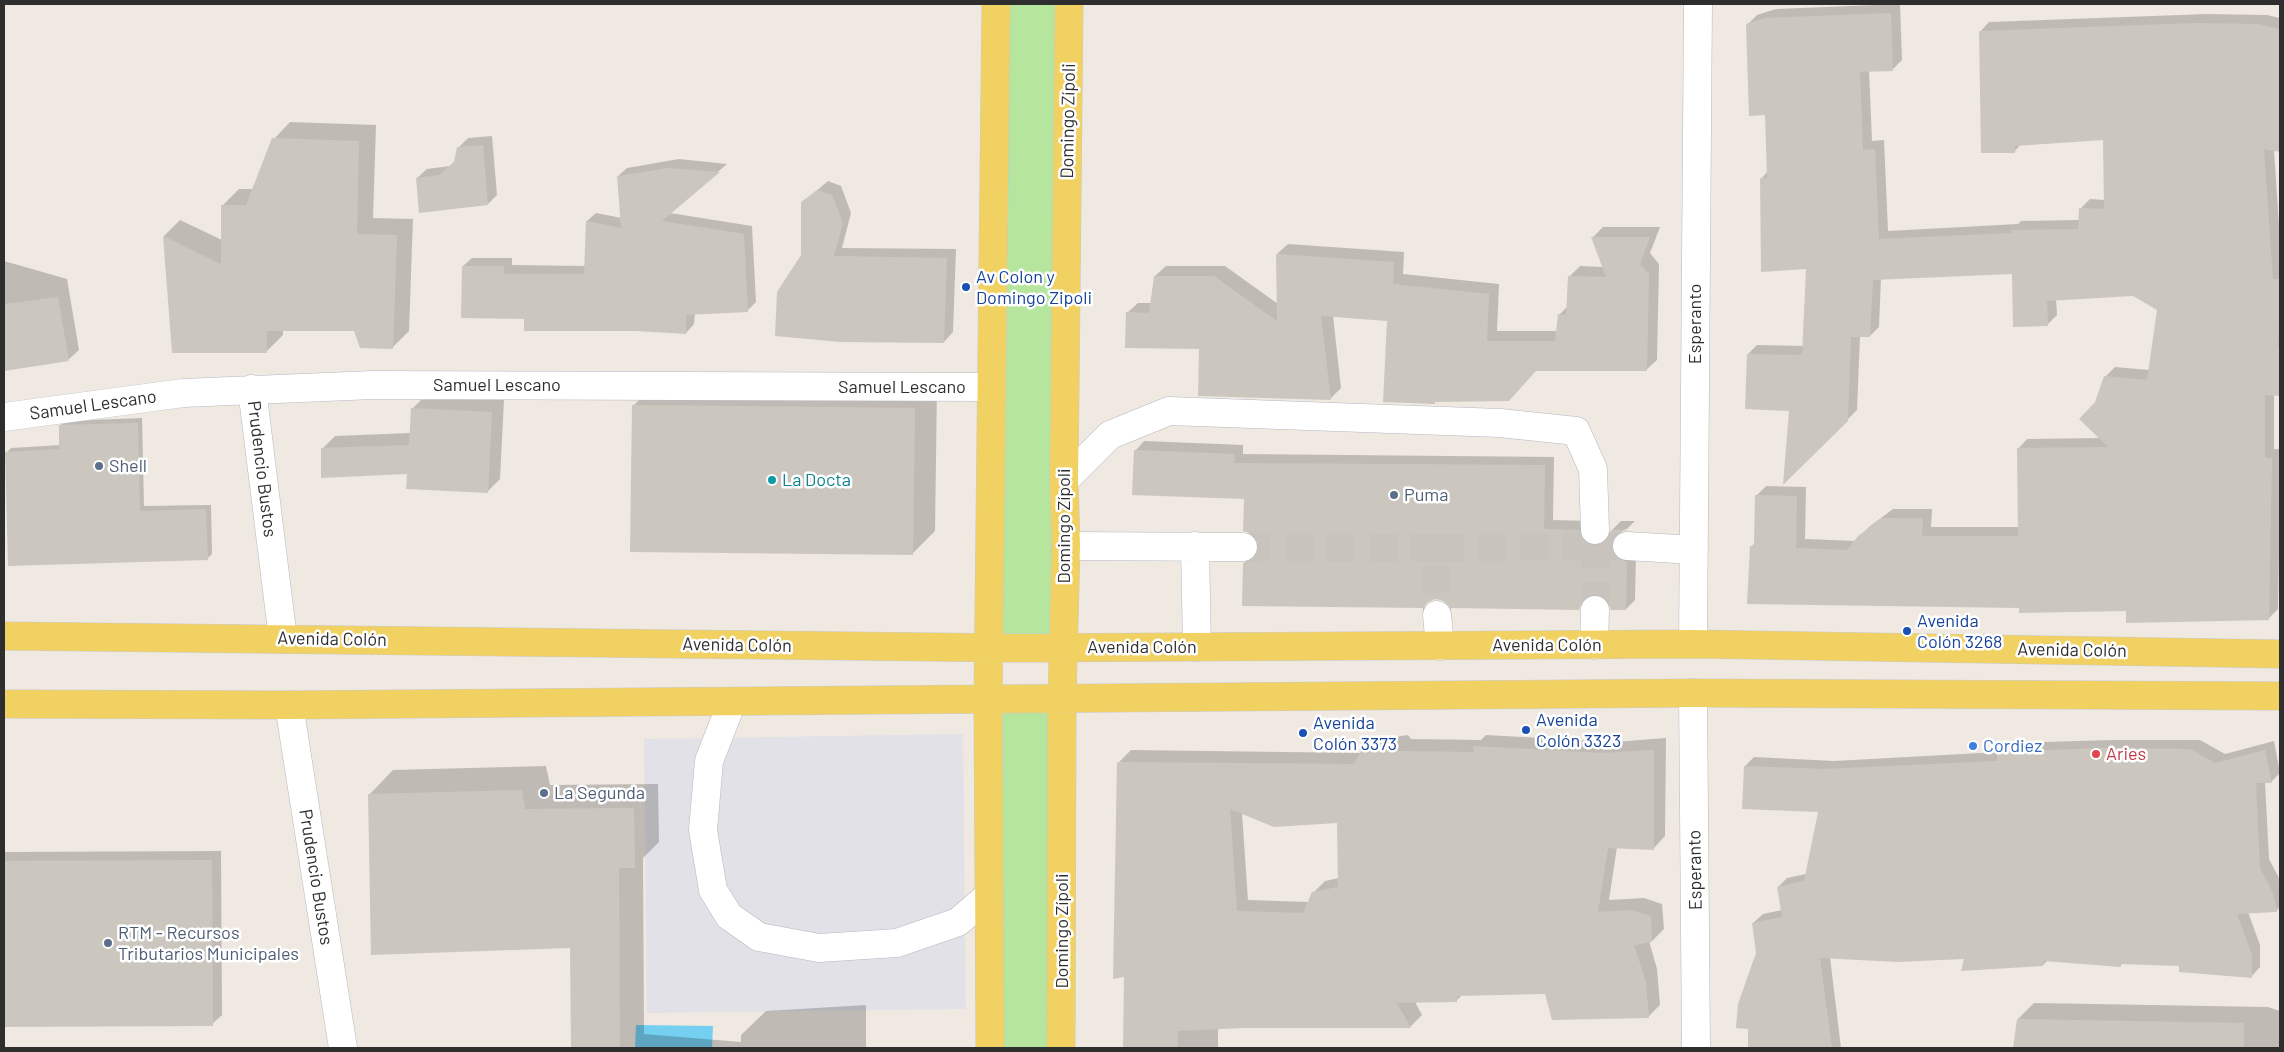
<!DOCTYPE html>
<html>
<head>
<meta charset="utf-8">
<style>
	body { margin:0 }
	#map { position:relative; width:2284px; height:1052px; overflow:hidden; background:#efe9e1; font-family:Barlow,sans-serif }
	canvas { display:block }
	.frame { position:absolute; inset:0; border:5px solid #2e2e2e; pointer-events:none }
</style>
</head>
<body>
<div id="map">
<canvas width="2284" height="1052"></canvas>
<div class="frame"></div>
</div>
<script>
const context = document.querySelector('canvas').getContext('2d');
context.lineJoin = 'round';
function fill(path, color) {
  context.fillStyle = color;
  context.fill(path, 'evenodd');
}
function strokePath(path, color, width, dash) {
  context.strokeStyle = color;
  context.lineWidth = width;
  context.lineCap = dash ? 'butt' : 'round';
  context.setLineDash(dash || []);
  context.stroke(path);
}
function write(font, color, halo, rows, align = 'center') {
  context.font = font + ' Barlow,sans-serif';
  context.lineWidth = 5;
  context.setLineDash([]);
  context.textBaseline = 'middle';
  context.strokeStyle = halo;
  context.fillStyle = color;
  for (const [text, x, y, turn = 0] of rows) {
    context.save();
    context.translate(x, y);
    context.rotate((+turn || 0) * Math.PI / 180);
    context.textAlign = isNaN(turn) ? turn : align;
    if (halo) context.strokeText(text, 0, 0);
    context.fillText(text, 0, 0);
    context.restore();
  }
}
fill(new Path2D(`
	M 963,734 L 966,1009 L 647,1013 L 644,739 Z`), '#e3e1e8');
fill(new Path2D(`
	M 996,4 L 1069,4 L 1062,648 L 989,648 Z
	M 1062,699 L 1061,1048 L 990,1048 L 988,700 Z`), '#b6e59e');
fill(new Path2D(`
	M 636,1025 L 713,1026 L 712,1048 L 635,1048 Z`), '#75cff0');
fill(new Path2D(`
	M 1900,4 L 1902,60 L 1892,70 L 1869,70 L 1872,141 L 1884,140 L 1888,231 L 2018,224 L 2021,221 L 2080,220 L 2080,209 L 2090,199 L 2105,200 L 2104,139 L 2021,144 L 2014,152 L 1980,32 L 1989,22 L 2207,14 L 2267,15 L 2280,18 L 2280,151 L 2274,150 L 2280,241 L 2280,394 L 2274,394 L 2274,449 L 2280,449 L 2280,490 L 2278,609 L 2268,619 L 2127,609 L 2020,607 L 1751,547 L 1755,543 L 1757,495 L 1766,486 L 1806,487 L 1805,539 L 1856,541 L 1869,527 L 1893,509 L 1932,509 L 1931,527 L 2019,527 L 2018,449 L 2027,439 L 2101,438 L 2096,403 L 2105,377 L 2115,367 L 2149,370 L 2158,310 L 2133,294 L 2056,299 L 2057,315 L 2047,325 L 2013,273 L 1881,278 L 1879,327 L 1870,336 L 1860,336 L 1857,410 L 1785,482 L 1790,409 L 1748,354 L 1757,345 L 1803,346 L 1807,268 L 1761,179 L 1768,171 L 1766,114 L 1747,25 L 1757,15 L 1776,9 Z
	M 290,122 L 376,125 L 373,218 L 413,219 L 409,331 L 393,347 L 355,330 L 283,330 L 283,335 L 267,351 L 173,351 L 164,236 L 180,220 L 222,240 L 222,206 L 239,189 L 253,189 L 274,139 Z
	M 492,136 L 497,195 L 488,204 L 421,211 L 417,178 L 427,169 L 450,166 L 455,161 L 458,148 L 468,138 Z
	M 679,159 L 727,164 L 670,213 L 752,226 L 756,302 L 748,310 L 695,313 L 694,324 L 686,333 L 525,318 L 463,266 L 472,258 L 512,258 L 512,265 L 586,266 L 587,221 L 596,213 L 622,218 L 618,176 L 627,168 Z
	M 828,181 L 841,186 L 851,213 L 842,248 L 956,249 L 953,332 L 944,342 L 803,256 L 802,203 Z
	M 1603,227 L 1660,227 L 1650,253 L 1659,264 L 1657,360 L 1646,370 L 1537,370 L 1437,400 L 1434,403 L 1388,320 L 1333,316 L 1341,388 L 1331,398 L 1200,348 L 1127,313 L 1138,303 L 1151,303 L 1155,276 L 1166,266 L 1225,266 L 1278,304 L 1277,254 L 1288,244 L 1404,252 L 1403,274 L 1499,284 L 1497,331 L 1557,331 L 1559,315 L 1568,306 L 1569,277 L 1580,266 L 1603,267 L 1593,237 Z
	M 4,261 L 67,279 L 79,350 L 68,360 L 4,370 Z
	M 656,383 L 937,386 L 935,531 L 912,554 L 633,406 Z
	M 425,396 L 504,400 L 500,479 L 487,492 L 322,449 L 335,436 L 410,433 L 412,409 Z
	M 142,418 L 144,506 L 211,505 L 212,554 L 207,559 L 6,453 L 11,448 L 60,445 L 60,426 L 65,421 Z
	M 1144,441 L 1243,445 L 1243,454 L 1554,457 L 1553,520 L 1588,521 L 1605,537 L 1611,535 L 1612,530 L 1621,521 L 1635,521 L 1627,529 L 1622,530 L 1620,535 L 1636,552 L 1635,600 L 1626,609 L 1610,602 L 1604,596 L 1595,593 L 1590,595 L 1579,608 L 1445,600 L 1244,563 L 1253,554 L 1258,552 L 1260,548 L 1245,498 L 1135,451 Z
	M 1408,735 L 1411,739 L 1481,740 L 1486,735 L 1614,742 L 1666,738 L 1665,836 L 1653,849 L 1617,847 L 1609,900 L 1644,898 L 1662,904 L 1664,929 L 1652,941 L 1649,941 L 1657,969 L 1660,1005 L 1648,1017 L 1546,992 L 1463,994 L 1456,1001 L 1415,1002 L 1422,1015 L 1410,1027 L 1218,1028 L 1218,1048 L 1124,1048 L 1125,975 L 1119,762 L 1131,750 L 1361,753 L 1374,740 ZM 1242,813 L 1338,821 L 1339,878 L 1325,881 L 1313,893 L 1309,902 L 1248,900 Z
	M 2113,740 L 2200,740 L 2225,754 L 2274,741 L 2280,773 L 2272,781 L 2265,782 L 2269,859 L 2280,880 L 2280,907 L 2276,911 L 2248,912 L 2260,945 L 2260,967 L 2251,977 L 2180,965 L 2123,963 L 2120,966 L 2048,960 L 2043,965 L 1965,958 L 1830,957 L 1841,1048 L 1750,1048 L 1749,1028 L 1758,953 L 1753,923 L 1763,914 L 1782,910 L 1778,887 L 1787,878 L 1806,874 L 1819,811 L 1745,766 L 1754,757 L 1834,761 L 1999,752 L 2008,743 Z
	M 546,766 L 550,785 L 658,784 L 659,842 L 643,858 L 644,1034 L 741,1042 L 741,1035 L 766,1011 L 866,1005 L 866,1048 L 572,1048 L 571,947 L 369,795 L 393,770 Z
	M 221,851 L 222,1015 L 212,1024 L 4,1025 L 4,852 Z
	M 2034,1003 L 2268,1007 L 2280,1011 L 2280,1048 L 2014,1048 L 2018,1019 Z`), '#0003');
fill(new Path2D(`
	M 1891,13 L 1893,71 L 1860,72 L 1863,150 L 1875,149 L 1879,239 L 2011,233 L 2011,230 L 2078,229 L 2079,208 L 2104,209 L 2103,140 L 2015,146 L 2015,153 L 1981,153 L 1979,31 L 2197,23 L 2257,24 L 2279,29 L 2280,152 L 2264,149 L 2273,279 L 2280,279 L 2278,348 L 2280,349 L 2280,396 L 2265,395 L 2265,458 L 2272,458 L 2269,620 L 2126,623 L 2126,611 L 2019,613 L 2019,608 L 1747,604 L 1750,546 L 1754,546 L 1755,495 L 1797,496 L 1796,548 L 1847,550 L 1858,536 L 1882,518 L 1923,518 L 1922,536 L 2018,536 L 2017,448 L 2108,447 L 2079,419 L 2095,402 L 2104,376 L 2147,380 L 2157,310 L 2133,296 L 2047,301 L 2048,326 L 2013,327 L 2012,274 L 1873,280 L 1870,337 L 1851,337 L 1848,421 L 1783,485 L 1789,411 L 1745,409 L 1747,354 L 1802,355 L 1806,269 L 1761,272 L 1760,178 L 1767,178 L 1765,115 L 1749,116 L 1746,24 L 1765,18 Z
	M 272,138 L 359,141 L 357,234 L 397,235 L 393,349 L 360,348 L 354,331 L 267,331 L 267,353 L 172,353 L 163,236 L 221,264 L 221,205 L 246,205 Z
	M 483,145 L 488,205 L 419,213 L 416,178 L 439,175 L 454,162 L 457,147 Z
	M 669,168 L 720,172 L 662,221 L 744,234 L 748,312 L 686,315 L 686,334 L 636,331 L 524,331 L 524,319 L 461,318 L 462,266 L 504,266 L 504,274 L 584,274 L 586,221 L 621,228 L 617,176 Z
	M 817,190 L 832,195 L 843,223 L 834,256 L 947,258 L 944,343 L 840,342 L 775,336 L 777,292 L 801,255 L 801,202 Z
	M 1591,237 L 1650,237 L 1640,264 L 1649,274 L 1647,371 L 1536,371 L 1509,401 L 1435,402 L 1435,404 L 1383,402 L 1387,321 L 1321,316 L 1331,400 L 1198,396 L 1199,349 L 1125,348 L 1126,312 L 1149,313 L 1154,276 L 1214,276 L 1277,321 L 1276,254 L 1394,262 L 1393,284 L 1489,294 L 1487,341 L 1555,341 L 1558,314 L 1566,315 L 1568,276 L 1606,277 Z
	M 58,297 L 69,361 L 4,371 L 4,304 Z
	M 632,405 L 915,408 L 913,555 L 630,552 Z
	M 411,408 L 492,412 L 488,493 L 406,489 L 407,474 L 321,478 L 321,448 L 409,445 Z
	M 138,423 L 140,511 L 206,509 L 208,560 L 8,566 L 5,452 L 59,449 L 59,425 Z
	M 1134,450 L 1235,454 L 1234,463 L 1545,465 L 1544,529 L 1579,530 L 1582,539 L 1587,544 L 1595,546 L 1604,543 L 1609,537 L 1611,530 L 1628,530 L 1620,532 L 1614,537 L 1611,546 L 1613,553 L 1618,559 L 1627,562 L 1626,610 L 1611,610 L 1608,602 L 1604,597 L 1595,594 L 1587,597 L 1582,601 L 1579,610 L 1451,608 L 1444,601 L 1436,599 L 1428,602 L 1423,608 L 1242,606 L 1243,563 L 1251,560 L 1256,555 L 1259,548 L 1256,539 L 1250,533 L 1243,531 L 1244,499 L 1132,495 Z
	M 1473,746 L 1602,753 L 1654,750 L 1654,850 L 1608,848 L 1598,912 L 1631,910 L 1651,916 L 1652,942 L 1634,945 L 1646,982 L 1649,1018 L 1552,1020 L 1545,994 L 1457,996 L 1457,1002 L 1397,1003 L 1411,1028 L 1245,1028 L 1178,1031 L 1178,1048 L 1123,1048 L 1124,977 L 1113,979 L 1117,762 L 1354,764 L 1361,751 L 1381,747 L 1396,747 L 1399,751 L 1474,752 ZM 1230,809 L 1274,827 L 1337,823 L 1338,887 L 1312,892 L 1303,913 L 1237,911 Z
	M 2103,748 L 2190,749 L 2215,763 L 2265,750 L 2272,783 L 2256,783 L 2260,868 L 2273,893 L 2277,912 L 2237,914 L 2252,955 L 2252,978 L 2179,972 L 2179,966 L 2120,964 L 2121,967 L 2043,961 L 2043,966 L 1961,971 L 1964,959 L 1897,962 L 1820,958 L 1832,1048 L 1748,1048 L 1748,1029 L 1736,1028 L 1738,1004 L 1756,953 L 1752,923 L 1782,917 L 1777,887 L 1804,881 L 1818,812 L 1742,809 L 1744,766 L 1824,769 L 1997,761 L 1997,752 Z
	M 522,790 L 525,809 L 634,808 L 635,868 L 619,868 L 620,1048 L 571,1048 L 570,948 L 371,955 L 368,794 Z
	M 212,860 L 213,1026 L 4,1027 L 4,861 Z
	M 2017,1019 L 2244,1023 L 2244,1048 L 2013,1048 Z`), '#cbc7bf');
strokePath(new Path2D(`
	M 1243,547 L 1436,548 L 1437,615
	M 1436,548 L 1627,546
	M 1595,610 L 1595,530`), '#c8c4bd', 28, [28, 14]);
const minor = new Path2D(`
	M 252,389 L 283,639
	M 4,417 L 183,393 L 373,385 L 991,387
	M 1064,481 L 1110,435 L 1169,411 L 1500,423 L 1576,431 L 1593,469 L 1595,530
	M 1066,546 L 1243,547
	M 1195,546 L 1197,647
	M 1627,546 L 1694,550
	M 1437,615 L 1440,646
	M 1693,644 L 1698,4
	M 1594,645 L 1595,610
	M 1693,693 L 1696,1048
	M 732,702 L 709,761 L 703,830 L 713,890 L 729,916 L 759,937 L 819,948 L 897,943 L 958,922 L 989,895
	M 289,705 L 343,1048`);
const major = new Path2D(`
	M 4,636 L 1016,648 L 1693,644 L 2280,654
	M 4,704 L 289,705 L 1693,693 L 2280,696
	M 990,1048 L 988,700 L 996,4
	M 1061,1048 L 1062,699 L 1066,546 L 1064,481 L 1069,4`);
strokePath(minor, '#b4b7c1', 29);
strokePath(major, '#c9c9c9', 29);
strokePath(minor, '#fff', 28);
strokePath(major, '#f2d163', 28);
for (const [x, y, r, color] of [
	[966,287,5,"#1a4fb4"],
	[99,466,5,"#5c6f8a"],
	[772,480,5,"#0f9aa8"],
	[1394,495,5,"#5c6f8a"],
	[1907,631,5,"#1a4fb4"],
	[1526,730,5,"#1a4fb4"],
	[1303,733,5,"#1a4fb4"],
	[1973,746,5,"#3f7fe0"],
	[2096,754,5,"#e0444e"],
	[544,793,5,"#5c6f8a"],
	[108,943,5,"#5c6f8a"]
]) {
  const dot = new Path2D();
  dot.arc(x, y, r, 0, 2 * Math.PI);
  context.fillStyle = color;
  context.fill(dot);
  strokePath(dot, '#fff', 2);
}
write('18px', '#2e2e2e', '#fff', [
	["Domingo Zípoli",1068,121,-89],
	["Esperanto",1695,324,-90],
	["Samuel Lescano",497,385],
	["Samuel Lescano",902,387],
	["Samuel Lescano",93,405,-8],
	["Prudencio Bustos",262,469,83],
	["Domingo Zípoli",1064,526,-90],
	["Avenida Colón",332,639,1],
	["Avenida Colón",737,645,1],
	["Avenida Colón",1547,645],
	["Avenida Colón",1142,647],
	["Avenida Colón",2072,650,1],
	["Esperanto",1695,870,-91],
	["Prudencio Bustos",316,877,81],
	["Domingo Zípoli",1062,931,-90]
]);
write('18px', '#164399', '#fff', [
	["Av Colon y",976,277],
	["Domingo Zipoli",976,298],
	["Avenida",1917,621],
	["Colón 3268",1917,642],
	["Avenida",1536,720],
	["Colón 3323",1536,741],
	["Avenida",1313,723],
	["Colón 3373",1313,744]
], 'left');
write('18px', '#4e5e75', '#fff', [
	["Shell",109,466],
	["Puma",1404,495],
	["La Segunda",554,793],
	["RTM - Recursos",118,933],
	["Tributarios Municipales",118,954]
], 'left');
write('18px', '#0d838f', '#fff', [
	["La Docta",782,480]
], 'left');
write('18px', '#366cbe', '#fff', [
	["Cordiez",1983,746]
], 'left');
write('18px', '#be3a42', '#fff', [
	["Aries",2106,754]
], 'left');
</script>
</body>
</html>
